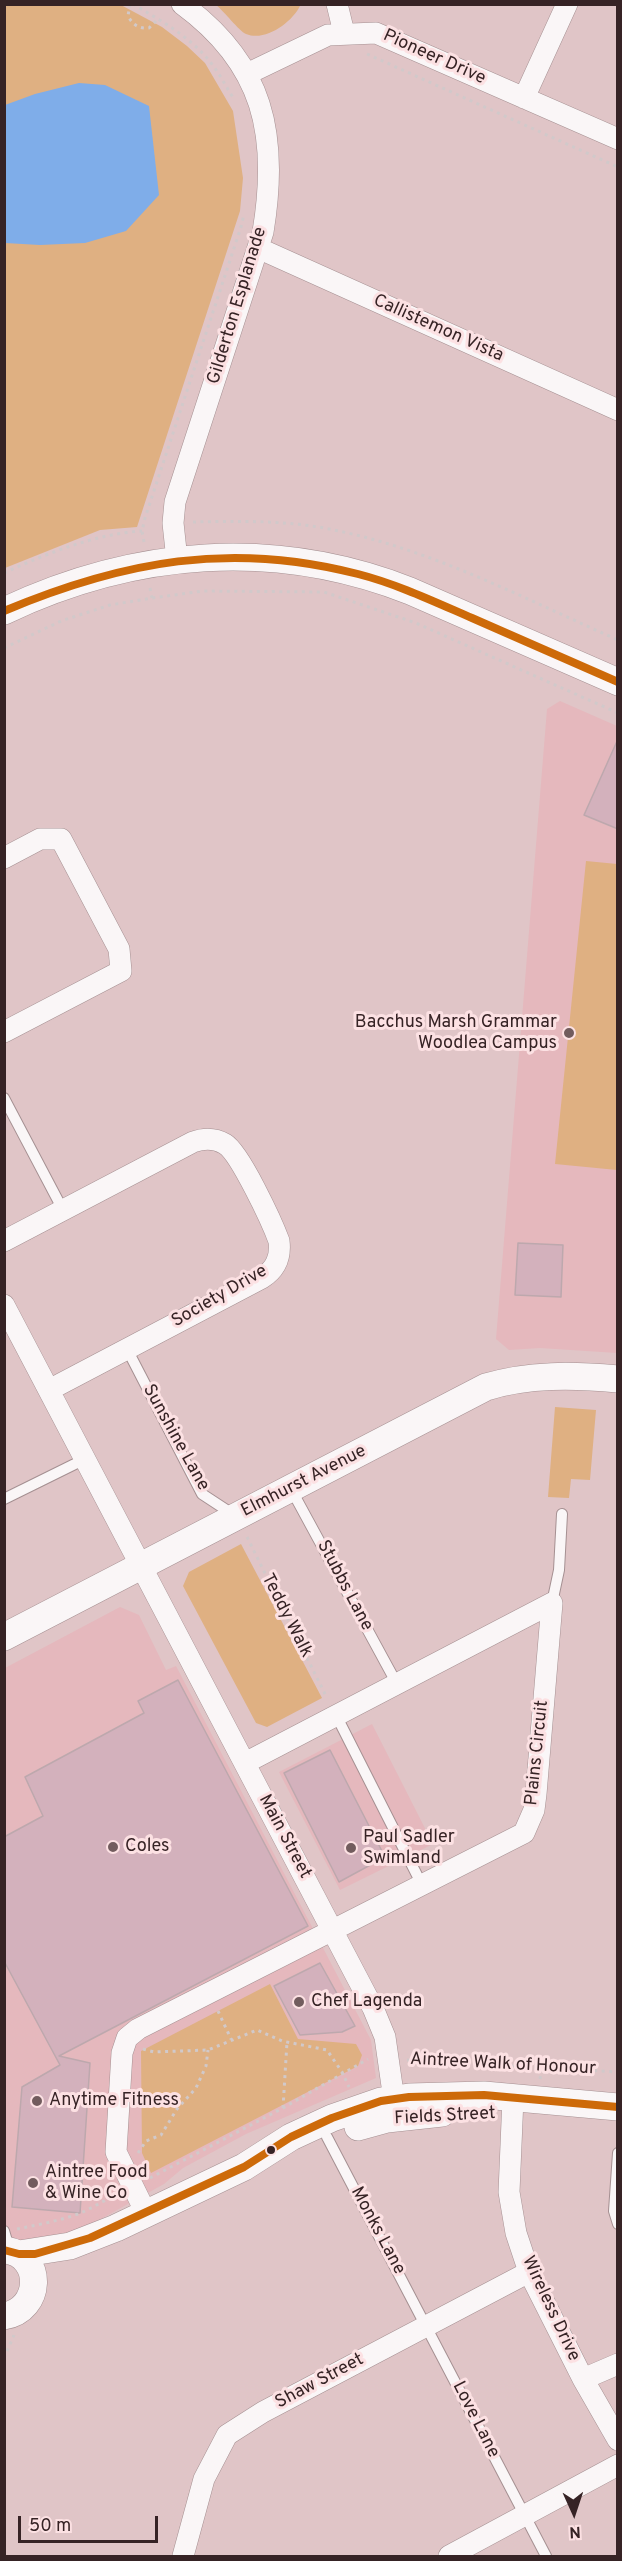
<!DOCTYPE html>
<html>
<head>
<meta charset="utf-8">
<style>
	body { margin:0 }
	#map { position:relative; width:622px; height:2561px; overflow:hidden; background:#e0c5c7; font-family:Overpass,sans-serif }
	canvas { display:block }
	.frame { position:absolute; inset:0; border:6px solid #362325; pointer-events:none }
	.north { position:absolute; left:544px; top:2483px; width:60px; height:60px; -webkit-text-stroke:4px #fce1e3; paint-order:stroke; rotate:177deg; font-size:16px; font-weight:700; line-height:24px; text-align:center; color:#362325 }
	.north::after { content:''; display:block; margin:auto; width:21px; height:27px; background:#362325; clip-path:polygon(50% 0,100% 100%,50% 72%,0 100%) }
	.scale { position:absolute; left:18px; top:2516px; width:140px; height:27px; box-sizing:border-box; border:3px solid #362325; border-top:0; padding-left:8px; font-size:18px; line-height:21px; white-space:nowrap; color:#362325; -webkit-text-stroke:4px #fce1e3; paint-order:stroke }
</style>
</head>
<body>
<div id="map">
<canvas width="622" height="2561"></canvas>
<div class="frame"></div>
<div class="north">N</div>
<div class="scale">50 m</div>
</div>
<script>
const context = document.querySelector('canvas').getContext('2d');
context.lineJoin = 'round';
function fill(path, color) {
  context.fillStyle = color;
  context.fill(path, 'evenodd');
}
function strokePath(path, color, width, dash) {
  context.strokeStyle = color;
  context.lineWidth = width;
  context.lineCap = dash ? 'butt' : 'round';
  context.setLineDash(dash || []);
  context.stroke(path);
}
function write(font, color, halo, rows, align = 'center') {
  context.font = font + ' Overpass,sans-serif';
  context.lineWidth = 6;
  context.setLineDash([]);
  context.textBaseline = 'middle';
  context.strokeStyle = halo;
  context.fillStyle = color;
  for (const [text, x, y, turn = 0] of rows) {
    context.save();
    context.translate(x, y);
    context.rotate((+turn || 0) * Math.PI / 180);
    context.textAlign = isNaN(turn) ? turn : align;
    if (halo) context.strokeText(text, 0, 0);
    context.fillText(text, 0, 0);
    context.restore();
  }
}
fill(new Path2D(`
	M 560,701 L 617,726 L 617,1353 L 540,1348 L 509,1350 L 496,1339 L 547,709 Z
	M 120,1607 L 139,1615 L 166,1670 L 176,1666 L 371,2040 L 376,2078 L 246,2134 L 183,2168 L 164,2184 L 81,2230 L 27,2241 L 5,2241 L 5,1668 Z
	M 372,1724 L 433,1844 L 340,1890 L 279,1772 Z`), '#e5b8bd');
fill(new Path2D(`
	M 297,4 L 300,6 C 292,22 266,42 246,34 C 239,31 224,11 216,5 Z
	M 5,5 L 121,5 L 162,27 L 187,46 L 205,63 L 233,111 L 243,178 L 240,211 L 137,527 L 100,530 L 5,568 Z
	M 586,861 L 617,864 L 617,1170 L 555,1164 Z
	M 555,1407 L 596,1410 L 590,1480 L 571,1479 L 569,1498 L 548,1497 Z
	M 241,1544 L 322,1698 L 267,1727 L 256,1723 L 183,1586 L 189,1572 Z
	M 270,1984 L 298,2039 L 356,2044 L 362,2055 L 358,2066 L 151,2173 L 142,2153 L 141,2051 Z`), '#dfb082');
fill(new Path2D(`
	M 79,83 L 105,85 L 149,106 L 159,195 L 126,231 L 85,243 L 40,245 L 5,243 L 5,105 L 35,94 Z`), '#7fade9');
const building = new Path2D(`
	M 618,739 L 618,829 L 584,815 Z
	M 518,1243 L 563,1245 L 561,1297 L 515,1295 Z
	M 178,1680 L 308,1926 L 59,2056 L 90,2063 L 80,2213 L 12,2207 L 22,2087 L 60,2065 L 4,1961 L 4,1837 L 43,1816 L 25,1777 L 144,1713 L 138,1701 Z
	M 330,1750 L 385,1857 L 339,1882 L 284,1773 Z
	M 320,1963 L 355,2026 L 342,2032 L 300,2035 L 274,1986 Z`);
fill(building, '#d3b1bc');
strokePath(building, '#bda8ad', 1.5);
const service = new Path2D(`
	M 4,1098 L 63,1210
	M 127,1349 L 202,1494 L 234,1515
	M 291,1489 L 397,1684
	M 4,1499 L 85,1459
	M 552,1603 L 559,1570 L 562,1514
	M 336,1715 L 422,1885
	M 327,2137 L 546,2556
	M 618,2153 L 614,2211 L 618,2224
	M 4,2231 L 10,2251`);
const minor = new Path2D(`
	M 337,4 L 344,33
	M 247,74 L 328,35 L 376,33 L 618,139
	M 524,98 L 567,4
	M 258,248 L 618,410
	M 177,560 L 173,523 L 175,502 L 263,232 C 279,135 264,64 182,4
	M 4,858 L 40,839 L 61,839 L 119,949 L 121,971 L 4,1032
	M 4,1241 L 193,1142 C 204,1138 215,1138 225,1144 C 240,1153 272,1222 279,1241 C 281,1257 276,1269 262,1278 L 49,1390
	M 4,1305 L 373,2008 L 385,2037 L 396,2114
	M 513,2098 L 509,2192 L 516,2233 L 529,2272 L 583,2379 L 618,2440
	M 146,2213 L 116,2152 L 122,2053 L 127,2038 L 138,2029 L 524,1833 L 534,1810 L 536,1794 L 552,1603 L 245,1763
	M 583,2379 L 618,2364
	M 183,2556 L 204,2479 L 227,2435 L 263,2412 L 529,2272
	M 449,2556 L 618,2465`);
const tertiary = new Path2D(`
	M 4,611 C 135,549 275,538 410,591 L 618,682
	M 4,1637 L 486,1387 C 529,1374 573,1375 618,1379
	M 358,2127 L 387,2119 L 442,2113
	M 19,2254 L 70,2246 L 116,2228 L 244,2167 L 291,2137 L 332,2118 L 381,2101 L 409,2097 L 484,2095 L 618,2107
	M 4,2316 C 42,2310 44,2256 6,2250`);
strokePath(service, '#a59092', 12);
strokePath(minor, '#a59092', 22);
strokePath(tertiary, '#a59092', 28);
strokePath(new Path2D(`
	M 130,4 L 128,16 C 133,25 139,29 149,28 L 158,19
	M 133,4 C 161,21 191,37 211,63 C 220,74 226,87 234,99
	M 367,54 L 618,167
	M 193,522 C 239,521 288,520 334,530 C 433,550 525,599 618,640
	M 144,542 L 142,531 L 145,518 L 241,227 L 244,214
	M 4,573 C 48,553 95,534 142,531
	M 150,588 L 152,598
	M 4,648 L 61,621 L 110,605 L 152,598 L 203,591 L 324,592 L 416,623 L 618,713
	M 247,1537 L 327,1698
	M 218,2011 L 231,2039
	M 143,2049 L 154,2052 L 208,2050 L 257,2030 L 282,2041 L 327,2050 L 342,2072 L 349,2087
	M 407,2060 L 618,2072
	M 540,2079 L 542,2066
	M 283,2108 L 287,2042
	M 138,2153 L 146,2141 L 161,2135 L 177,2109 L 196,2088 L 206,2066 L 208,2050
	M 150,2178 L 283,2108 L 368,2059
	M 17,2229 C 37,2225 58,2221 78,2214 C 91,2209 104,2200 117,2195
	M 4,2358 L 14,2335`), '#d1c9ca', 3, [3, 4.5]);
strokePath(service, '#faf6f7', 10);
strokePath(minor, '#faf6f7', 21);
strokePath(tertiary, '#faf6f7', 27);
strokePath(new Path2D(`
	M 4,611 C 123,561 231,541 358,574 C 397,584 435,602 472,618 C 521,639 569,661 618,682
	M 4,2250 L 19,2254 L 35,2254 L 90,2238 L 244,2167 L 291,2137 L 332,2118 L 381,2101 L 409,2097 L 484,2095 L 618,2107`), '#cd6a09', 8);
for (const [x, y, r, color] of [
	[569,1033,6,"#725c5e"],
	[113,1847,6,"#725c5e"],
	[351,1848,6,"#725c5e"],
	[299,2002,6,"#725c5e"],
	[37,2101,6,"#725c5e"],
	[271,2150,5,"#362325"],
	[33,2183,6,"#725c5e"]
]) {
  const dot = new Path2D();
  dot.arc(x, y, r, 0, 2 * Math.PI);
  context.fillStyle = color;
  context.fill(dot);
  strokePath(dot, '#fce1e3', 2);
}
write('18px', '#362325', '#fce1e3', [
	["Pioneer Drive",434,58,24],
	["Gilderton Esplanade",238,306,-73],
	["Callistemon Vista",438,329,24],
	["Society Drive",220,1297,-30],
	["Sunshine Lane",175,1438,61],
	["Elmhurst Avenue",304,1482,-27],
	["Stubbs Lane",344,1586,62],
	["Teddy Walk",286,1616,63],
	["Plains Circuit",538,1753,-84],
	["Main Street",284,1837,62],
	["Aintree Walk of Honour",503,2065,3],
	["Fields Street",445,2117,-3],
	["Monks Lane",377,2231,62],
	["Wireless Drive",550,2309,65],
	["Shaw Street",320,2382,-28],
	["Love Lane",475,2420,63]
]);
write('18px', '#362325', '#fce1e3', [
	["Bacchus Marsh Grammar",557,1023,"right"],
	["Woodlea Campus",557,1044,"right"],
	["Paul Sadler",363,1838],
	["Swimland",363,1859],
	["Coles",125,1847],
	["Chef Lagenda",311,2002],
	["Anytime Fitness",49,2101],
	["Aintree Food",45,2173],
	["& Wine Co",45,2194]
], 'left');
</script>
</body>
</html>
